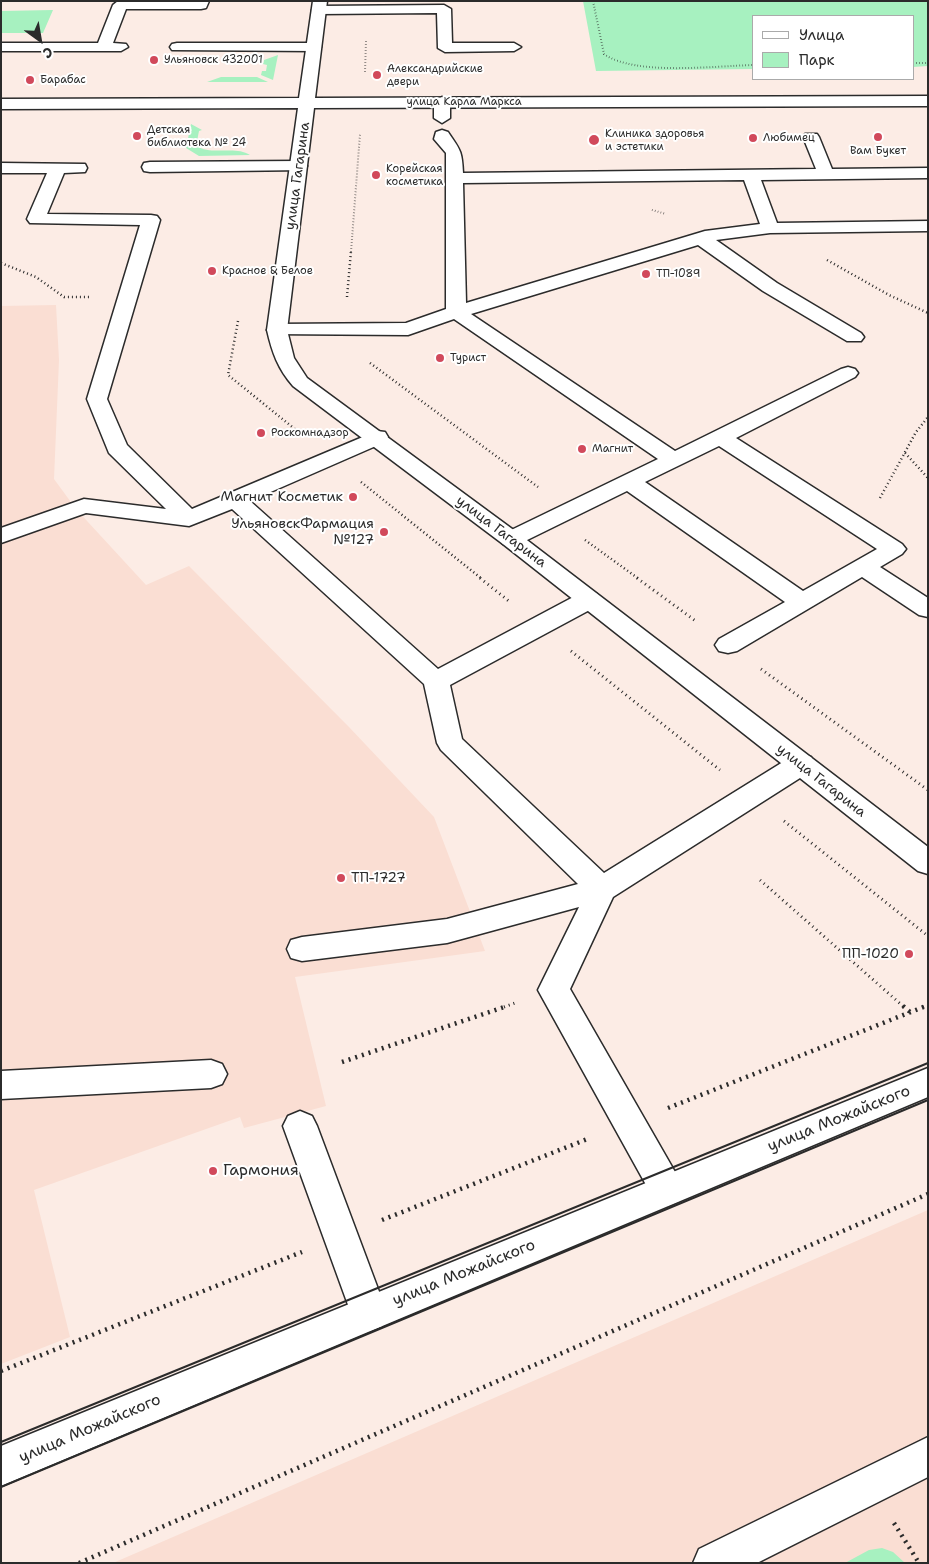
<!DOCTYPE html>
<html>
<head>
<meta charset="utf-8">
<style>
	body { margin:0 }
	#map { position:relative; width:929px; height:1564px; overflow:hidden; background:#fcece5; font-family:"Shantell Sans",sans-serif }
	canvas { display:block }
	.frame { position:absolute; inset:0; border:2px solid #2b2b2b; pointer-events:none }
	.legend { position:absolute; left:752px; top:15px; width:162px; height:65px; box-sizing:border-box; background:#fff; border:1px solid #aaa; margin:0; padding:6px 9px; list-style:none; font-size:15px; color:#2b2b2b }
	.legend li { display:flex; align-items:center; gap:10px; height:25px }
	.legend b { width:25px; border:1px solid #aaa }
	.north { position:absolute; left:15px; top:15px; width:50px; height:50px; -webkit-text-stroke:4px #fff; paint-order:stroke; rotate:148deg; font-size:14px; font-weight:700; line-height:20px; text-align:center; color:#2b2b2b }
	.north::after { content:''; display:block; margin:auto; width:18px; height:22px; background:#2b2b2b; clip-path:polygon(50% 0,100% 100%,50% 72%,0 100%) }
</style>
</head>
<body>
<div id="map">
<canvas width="929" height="1564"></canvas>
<div class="frame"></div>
<ul class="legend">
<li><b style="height:6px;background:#fff"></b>Улица</li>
<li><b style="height:14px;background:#a7f1c0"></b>Парк</li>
</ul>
<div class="north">С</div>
</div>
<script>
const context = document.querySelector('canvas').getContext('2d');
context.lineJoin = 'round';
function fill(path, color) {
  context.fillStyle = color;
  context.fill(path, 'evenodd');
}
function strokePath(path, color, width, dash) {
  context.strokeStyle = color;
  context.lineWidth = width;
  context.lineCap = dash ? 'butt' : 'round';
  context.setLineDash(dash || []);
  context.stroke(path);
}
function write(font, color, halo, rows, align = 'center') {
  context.font = font + ' "Shantell Sans",sans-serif';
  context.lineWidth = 4;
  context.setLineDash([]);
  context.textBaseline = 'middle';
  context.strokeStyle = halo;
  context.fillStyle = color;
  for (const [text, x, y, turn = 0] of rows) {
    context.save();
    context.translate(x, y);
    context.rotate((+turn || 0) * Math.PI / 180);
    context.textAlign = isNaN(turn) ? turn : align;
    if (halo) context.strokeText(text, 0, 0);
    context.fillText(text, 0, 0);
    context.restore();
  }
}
fill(new Path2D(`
	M 56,305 L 59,360 L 54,479 L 76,509 L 146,585 L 189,566 L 349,727 L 434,817 L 485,951 L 295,977 L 326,1106 L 244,1128 L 240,1117 L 34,1190 L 70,1337 L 1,1364 L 1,306 Z
	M 928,1210 L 928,1563 L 113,1563 Z`), '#faded3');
fill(new Path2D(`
	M 583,1 L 928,1 L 928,66 L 913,67 L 913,16 L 753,16 L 753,69 L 596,71 Z
	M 53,10 L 43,33 L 1,33 L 1,11 Z
	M 278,55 L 273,80 L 261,75 L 262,71 L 266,71 L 267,65 L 263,64 L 264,60 Z
	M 221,77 L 257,77 L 268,82 L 207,82 Z
	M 191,124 L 202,130 L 199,131 L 196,146 C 213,156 235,145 250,155 L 199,156 L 186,148 Z
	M 882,1548 L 893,1552 L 905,1563 L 845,1563 L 869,1550 Z`), '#a7f1c0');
const lane = new Path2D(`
	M 209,1 L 206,8 L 201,9 L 126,9 L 113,43 L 126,44 L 128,47 L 121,51 L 1,51 L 1,43 L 98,43 L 113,5 L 118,1 Z
	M 444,5 L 451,9 L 452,43 L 514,43 L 521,47 L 514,51 L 445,52 L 438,48 L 437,13 L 319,14 L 312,10 L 319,6 Z
	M 177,43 L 314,43 L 321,47 L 314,51 L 172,50 L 170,47 L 172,44 Z
	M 442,97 L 450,102 L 450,118 L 442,123 L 434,118 L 434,102 Z
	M 442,130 L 448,132 C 460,150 462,150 463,173 L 816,169 L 803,137 L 805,134 L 817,134 L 819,137 L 832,169 L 928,168 L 928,178 L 761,180 L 777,223 L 928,221 L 928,231 L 770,233 L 716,240 L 777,283 L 861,333 L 864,337 L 861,341 L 847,341 L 763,291 L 698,245 L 471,314 L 675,451 L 841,369 L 848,367 L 855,369 L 858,373 L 855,377 L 736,438 L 902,544 L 906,549 L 902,554 L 880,567 L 928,598 L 928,617 L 919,615 L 862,577 L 737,651 L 728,653 L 719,651 L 715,645 L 719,639 L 785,602 L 627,491 L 519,544 L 511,546 L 503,544 L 499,539 L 503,534 L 658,459 L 454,319 L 408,335 L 270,334 L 267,330 L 270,326 L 277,324 L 406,323 L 446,309 L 446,153 L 434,139 L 436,132 ZM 744,180 L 760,224 L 705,231 L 466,303 L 463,183 ZM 719,446 L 877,549 L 803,591 L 645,482 Z
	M 299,161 L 305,162 L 307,166 L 305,170 L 150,172 L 144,171 L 142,167 L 144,163 L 150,162 Z
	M 1,163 L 85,164 L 87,168 L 85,172 L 64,173 L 47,214 L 151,215 L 157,216 L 160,220 L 107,399 L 127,445 L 192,509 L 377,431 L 385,432 L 388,437 L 385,442 L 250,501 L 438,669 L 579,594 L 588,592 L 597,594 L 600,600 L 597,606 L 450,685 L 462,739 L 604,873 L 791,757 L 801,754 L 811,757 L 815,764 L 811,771 L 613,897 L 570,989 L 679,1179 L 684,1190 L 679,1201 L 667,1206 L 655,1201 L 538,990 L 579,907 L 447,943 L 302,961 L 291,958 L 287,949 L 291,940 L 302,937 L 447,919 L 578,884 L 441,750 L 437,743 L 424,684 L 232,509 L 189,526 L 86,513 L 1,543 L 1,528 L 84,499 L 166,509 L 109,453 L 87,399 L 140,225 L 30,223 L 27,219 L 47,173 L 1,173 Z
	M 211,1060 L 222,1064 L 227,1074 L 222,1084 L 211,1088 L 1,1099 L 1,1071 Z
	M 300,1111 L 312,1116 L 317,1126 L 387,1313 L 382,1326 L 369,1331 L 356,1326 L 351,1313 L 283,1126 L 288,1116 Z
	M 928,1437 L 928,1477 L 757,1563 L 693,1563 L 699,1549 Z`);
const secondary = new Path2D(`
	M 313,1 L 327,1 L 315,98 L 928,96 L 928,106 L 314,108 L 287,330 L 294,358 L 307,378 L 519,534 L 928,847 L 928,874 L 918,871 L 503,544 L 293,386 C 278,369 272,352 267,330 L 298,108 L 1,109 L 1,99 L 299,98 Z
	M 928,1068 L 928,1097 L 1,1486 L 1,1446 Z`);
strokePath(lane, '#2b2b2b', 3);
strokePath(secondary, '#2b2b2b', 3);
strokePath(new Path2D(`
	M 593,1 L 604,54 C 635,76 714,66 753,65
	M 913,63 L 928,63
	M 365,72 L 366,41
	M 652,210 L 666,214
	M 351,252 L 360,134`), '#2b2b2b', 2, [0.5, 2.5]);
strokePath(new Path2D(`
	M 827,260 L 889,295 L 928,313
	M 1,263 L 36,277 L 64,297 L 91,297
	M 347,297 L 351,251
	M 238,321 L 228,375 L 301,434
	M 370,363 L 538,487
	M 905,453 L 928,478
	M 361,482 L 482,579
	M 880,498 L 916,432 L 928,417
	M 585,540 L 639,579`), '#2b2b2b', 2.5, [1, 3]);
strokePath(new Path2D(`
	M 480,578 L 510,602
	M 637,578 L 697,622
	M 571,651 L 720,770
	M 761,669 L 928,790
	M 784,821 L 928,936
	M 760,880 L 904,1007
	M 504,1007 L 515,1003
	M 923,1007 L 928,1005`), '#2b2b2b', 3, [1, 4]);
strokePath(new Path2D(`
	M 903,1006 L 910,1012
	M 342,1062 L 507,1006
	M 668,1108 L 926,1006
	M 382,1220 L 590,1138
	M 1,1371 L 302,1252
	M 894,1523 L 919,1563
	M 79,1563 L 928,1194`), '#2b2b2b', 4.5, [2, 5]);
fill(lane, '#fff');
fill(secondary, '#fff');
strokePath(new Path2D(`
	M 1,1442 L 928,1063
	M 1,1487 L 928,1100`), '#2b2b2b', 2);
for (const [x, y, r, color] of [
	[154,60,5,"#d1495b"],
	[377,75,5,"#d1495b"],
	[30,80,5,"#d1495b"],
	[137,136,5,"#d1495b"],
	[878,137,5,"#d1495b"],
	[753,138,5,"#d1495b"],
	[594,140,6,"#d1495b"],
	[376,175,5,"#d1495b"],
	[212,271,5,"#d1495b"],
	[646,274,5,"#d1495b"],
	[440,358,5,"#d1495b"],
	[261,433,5,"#d1495b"],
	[582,449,5,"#d1495b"],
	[353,497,5,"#d1495b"],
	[384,532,5,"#d1495b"],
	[341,878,5,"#d1495b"],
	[909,954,5,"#d1495b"],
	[213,1171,5,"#d1495b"]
]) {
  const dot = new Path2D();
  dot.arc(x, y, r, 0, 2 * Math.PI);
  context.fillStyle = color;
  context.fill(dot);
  strokePath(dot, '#fff', 2);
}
write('11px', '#2b2b2b', '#fff', [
	["Ульяновск 432001",164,60],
	["Александрийские",387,69],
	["двери",387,82],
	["Барабас",40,80],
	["Детская",147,130],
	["библиотека № 24",147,143],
	["Клиника здоровья",605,134],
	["и эстетики",605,147],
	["Любимец",763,138],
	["Вам Букет",878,151,"center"],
	["Корейская",386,169],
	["косметика",386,182],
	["Красное & Белое",222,271],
	["ТП-1089",656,274],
	["Турист",450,358],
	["Роскомнадзор",271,433],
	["Магнит",592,449]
], 'left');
write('11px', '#2b2b2b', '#fff', [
	["улица Карла Маркса",464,102]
]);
write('14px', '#2b2b2b', '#fff', [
	["улица Гагарина",298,176,-82],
	["улица Гагарина",501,532,37],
	["улица Гагарина",821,781,38]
]);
write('14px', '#2b2b2b', '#fff', [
	["Магнит Косметик",343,497],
	["УльяновскФармация",374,524],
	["№127",374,540],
	["ТП-1727",351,878,"left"],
	["ПП-1020",899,954]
], 'right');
write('16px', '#2b2b2b', '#fff', [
	["улица Можайского",839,1119,-22],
	["улица Можайского",464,1273,-22],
	["улица Можайского",90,1429,-23]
]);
write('16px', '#2b2b2b', '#fff', [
	["Гармония",223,1171]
], 'left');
</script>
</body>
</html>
